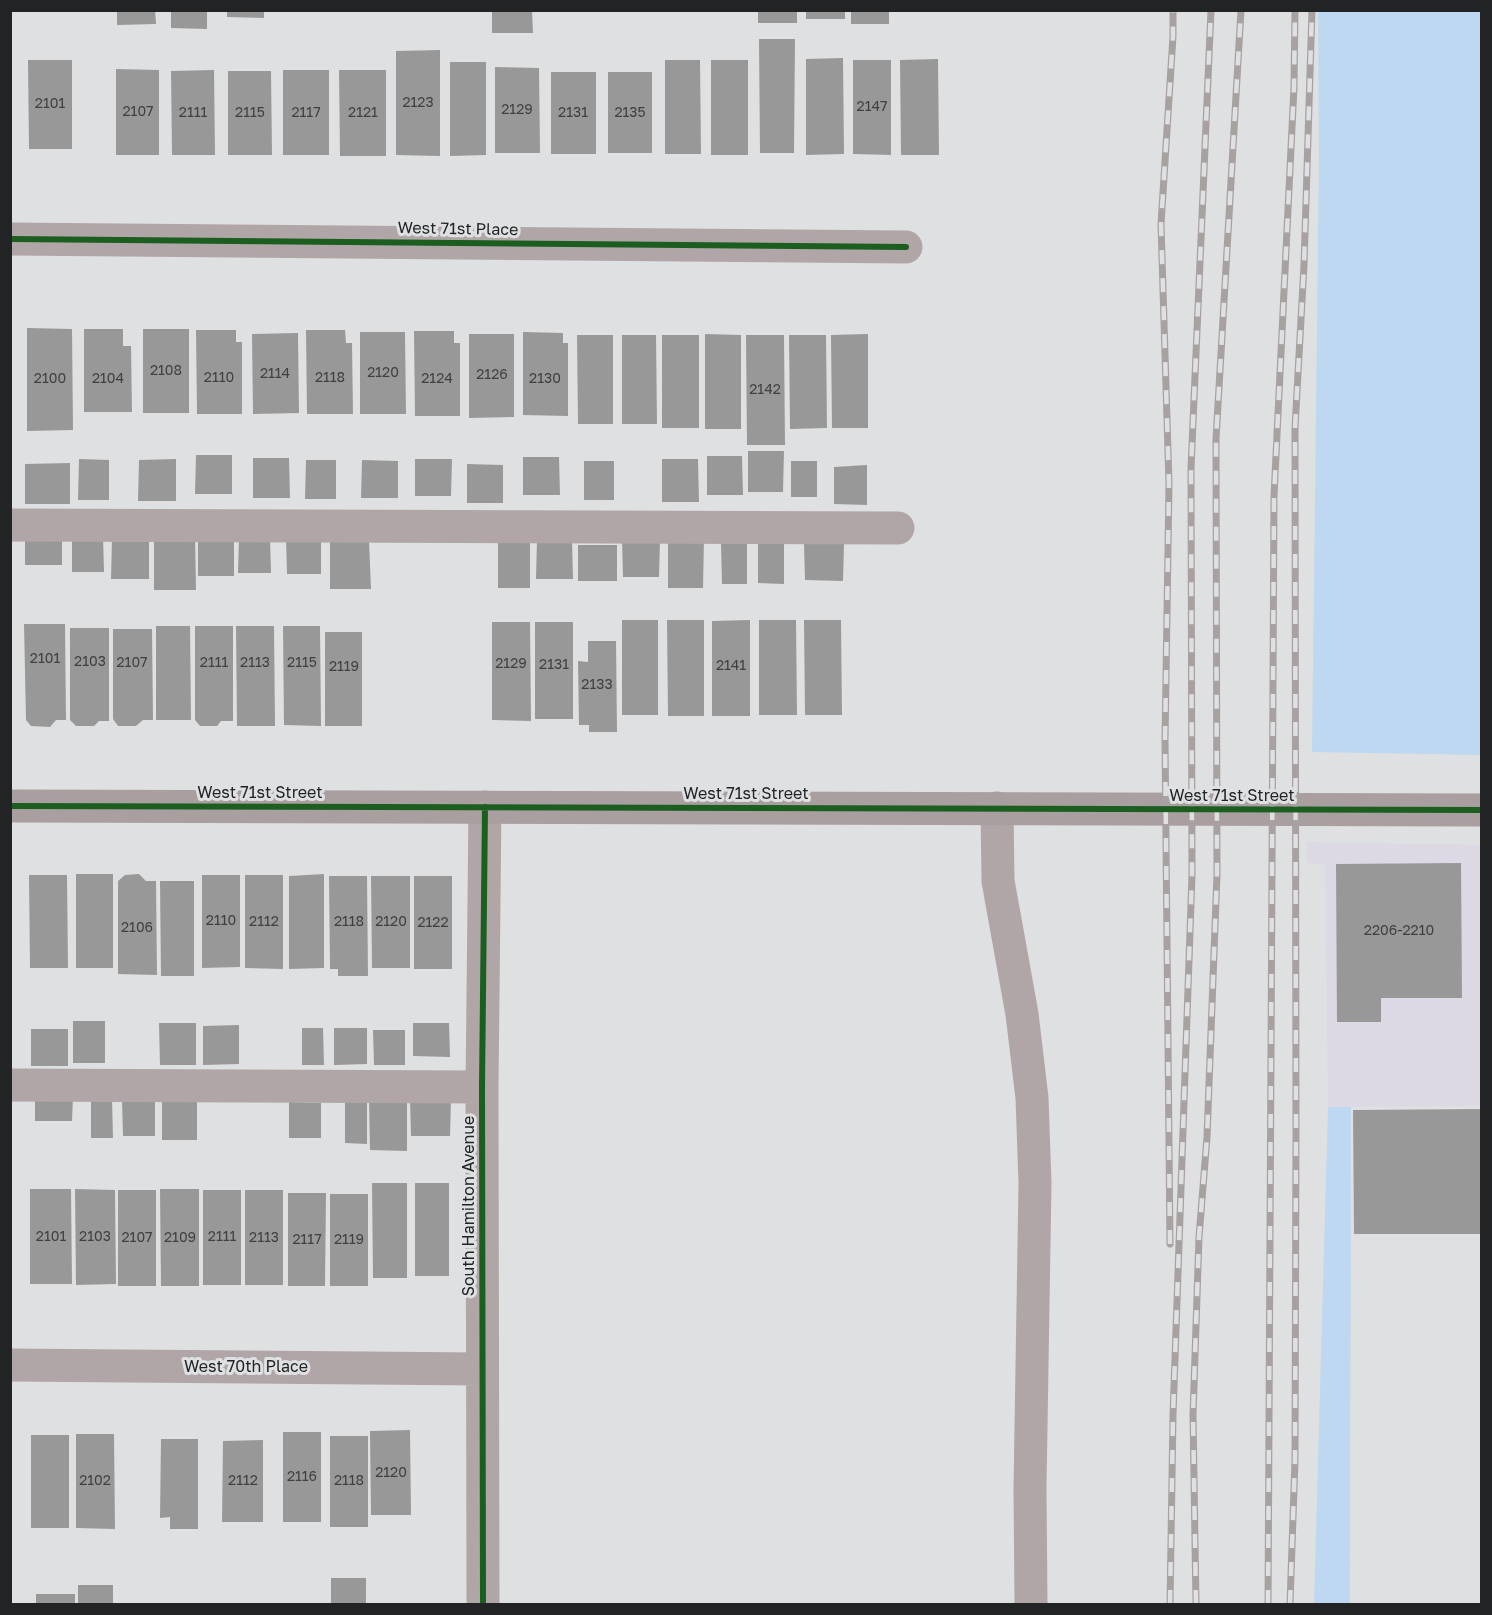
<!DOCTYPE html>
<html>
<head>
<meta charset="utf-8">
<style>
	body { margin:0 }
	#map { position:relative; width:1492px; height:1615px; overflow:hidden; background:#dfe0e1; font-family:"Golos Text",sans-serif }
	canvas { display:block }
	.frame { position:absolute; inset:0; border:12px solid #222324; pointer-events:none }
</style>
</head>
<body>
<div id="map">
<canvas width="1492" height="1615"></canvas>
<div class="frame"></div>
</div>
<script>
const context = document.querySelector('canvas').getContext('2d');
context.lineJoin = 'round';
function fill(path, color) {
  context.fillStyle = color;
  context.fill(path, 'evenodd');
}
function strokePath(path, color, width, dash) {
  context.strokeStyle = color;
  context.lineWidth = width;
  context.lineCap = dash ? 'butt' : 'round';
  context.setLineDash(dash || []);
  context.stroke(path);
}
function write(font, color, halo, rows, align = 'center') {
  context.font = font + ' "Golos Text",sans-serif';
  context.lineWidth = 6;
  context.setLineDash([]);
  context.textBaseline = 'middle';
  context.strokeStyle = halo;
  context.fillStyle = color;
  for (const [text, x, y, turn = 0] of rows) {
    context.save();
    context.translate(x, y);
    context.rotate((+turn || 0) * Math.PI / 180);
    context.textAlign = isNaN(turn) ? turn : align;
    if (halo) context.strokeText(text, 0, 0);
    context.fillText(text, 0, 0);
    context.restore();
  }
}
fill(new Path2D(`
	M 1307,842 L 1481,845 L 1481,1106 L 1328,1107 L 1325,864 L 1307,863 Z`), '#dcd8e4');
fill(new Path2D(`
	M 1318,11 L 1481,11 L 1481,755 L 1312,752 L 1319,156 Z
	M 1328,1107 L 1351,1107 L 1350,1604 L 1314,1604 Z`), '#bdd8f0');
fill(new Path2D(`
	M 117,10 L 155,10 L 156,24 L 117,25 Z
	M 171,10 L 207,10 L 207,29 L 171,28 Z
	M 227,10 L 264,10 L 264,18 L 227,17 Z
	M 492,10 L 532,10 L 533,33 L 492,33 Z
	M 758,10 L 797,10 L 797,23 L 758,23 Z
	M 806,10 L 845,10 L 845,19 L 806,19 Z
	M 851,10 L 889,10 L 889,24 L 851,24 Z
	M 759,39 L 795,39 L 794,153 L 760,153 Z
	M 440,50 L 440,156 L 396,155 L 396,51 Z
	M 843,58 L 844,154 L 806,155 L 806,59 Z
	M 938,59 L 939,155 L 901,155 L 900,60 Z
	M 28,60 L 72,60 L 72,149 L 29,149 Z
	M 665,60 L 700,60 L 701,154 L 665,154 Z
	M 711,60 L 748,60 L 748,155 L 711,155 Z
	M 853,60 L 891,60 L 891,155 L 853,154 Z
	M 450,62 L 486,62 L 486,155 L 450,156 Z
	M 495,67 L 539,68 L 540,153 L 495,153 Z
	M 116,69 L 159,70 L 159,155 L 116,155 Z
	M 214,70 L 215,155 L 172,155 L 171,71 Z
	M 283,70 L 329,70 L 329,155 L 283,155 Z
	M 339,70 L 386,70 L 386,156 L 340,156 Z
	M 228,71 L 271,71 L 272,155 L 228,155 Z
	M 551,72 L 596,72 L 596,154 L 551,154 Z
	M 608,72 L 652,72 L 652,153 L 608,153 Z
	M 27,328 L 72,329 L 73,430 L 27,431 Z
	M 84,329 L 123,329 L 123,346 L 131,346 L 132,412 L 84,412 Z
	M 143,329 L 189,329 L 189,413 L 143,413 Z
	M 196,330 L 236,330 L 236,342 L 242,342 L 242,414 L 197,414 Z
	M 306,330 L 345,330 L 346,343 L 352,343 L 353,414 L 307,414 Z
	M 414,331 L 454,331 L 454,343 L 460,343 L 460,416 L 415,416 Z
	M 360,332 L 405,332 L 406,414 L 360,414 Z
	M 523,332 L 563,333 L 563,343 L 568,343 L 568,416 L 523,415 Z
	M 298,333 L 299,413 L 253,414 L 252,334 Z
	M 469,334 L 514,334 L 514,417 L 469,418 Z
	M 705,334 L 741,335 L 741,429 L 705,429 Z
	M 868,334 L 868,428 L 832,428 L 831,335 Z
	M 577,335 L 613,335 L 613,424 L 578,424 Z
	M 622,335 L 656,335 L 657,424 L 622,424 Z
	M 662,335 L 699,335 L 699,428 L 662,428 Z
	M 746,335 L 784,335 L 785,445 L 747,445 Z
	M 789,335 L 826,335 L 827,428 L 790,429 Z
	M 748,451 L 784,451 L 783,492 L 748,492 Z
	M 196,455 L 232,455 L 232,494 L 195,494 Z
	M 707,456 L 742,456 L 743,495 L 707,495 Z
	M 523,457 L 559,457 L 560,495 L 523,495 Z
	M 253,458 L 289,458 L 290,498 L 253,498 Z
	M 79,459 L 109,460 L 109,500 L 78,500 Z
	M 176,459 L 176,501 L 138,501 L 139,460 Z
	M 415,459 L 452,459 L 451,496 L 415,496 Z
	M 662,459 L 698,459 L 699,502 L 662,502 Z
	M 306,460 L 336,460 L 336,499 L 305,499 Z
	M 362,460 L 398,461 L 398,498 L 361,498 Z
	M 584,461 L 614,461 L 614,500 L 584,500 Z
	M 791,461 L 817,461 L 817,497 L 791,497 Z
	M 70,463 L 70,504 L 25,504 L 25,464 Z
	M 467,464 L 503,465 L 503,503 L 467,503 Z
	M 867,465 L 867,505 L 834,504 L 834,467 Z
	M 198,535 L 234,535 L 234,576 L 198,576 Z
	M 72,536 L 103,536 L 104,572 L 72,572 Z
	M 154,536 L 195,536 L 196,590 L 154,590 Z
	M 25,537 L 62,537 L 62,565 L 25,565 Z
	M 112,537 L 149,537 L 149,579 L 111,579 Z
	M 239,537 L 270,537 L 271,573 L 238,573 Z
	M 286,537 L 321,537 L 321,574 L 287,574 Z
	M 498,538 L 530,538 L 530,588 L 498,588 Z
	M 622,538 L 660,538 L 659,577 L 623,577 Z
	M 668,538 L 704,538 L 703,588 L 668,588 Z
	M 537,539 L 572,539 L 573,579 L 536,579 Z
	M 330,540 L 369,541 L 371,589 L 330,589 Z
	M 721,543 L 747,544 L 747,584 L 722,584 Z
	M 758,543 L 784,543 L 784,584 L 758,583 Z
	M 804,544 L 844,544 L 843,581 L 805,580 Z
	M 578,545 L 617,545 L 617,581 L 578,581 Z
	M 622,620 L 658,620 L 658,715 L 622,715 Z
	M 667,620 L 704,620 L 704,716 L 668,716 Z
	M 750,620 L 750,716 L 712,716 L 712,621 Z
	M 759,620 L 796,620 L 797,715 L 759,715 Z
	M 804,620 L 841,620 L 842,715 L 805,715 Z
	M 492,622 L 530,622 L 531,721 L 492,720 Z
	M 535,622 L 573,622 L 573,719 L 535,719 Z
	M 24,624 L 65,624 L 66,720 L 56,720 L 50,727 L 31,726 L 26,720 Z
	M 156,626 L 190,626 L 191,720 L 156,720 Z
	M 195,626 L 233,626 L 233,721 L 221,721 L 217,726 L 200,726 L 195,720 Z
	M 236,626 L 274,626 L 275,726 L 237,726 Z
	M 283,626 L 320,626 L 321,726 L 284,725 Z
	M 70,628 L 109,628 L 109,721 L 99,721 L 94,726 L 76,726 L 70,720 Z
	M 113,629 L 152,629 L 153,720 L 143,720 L 136,726 L 118,726 L 113,719 Z
	M 325,632 L 362,632 L 362,726 L 325,726 Z
	M 588,641 L 616,641 L 617,732 L 589,732 L 589,725 L 579,725 L 578,661 L 588,662 Z
	M 1461,863 L 1462,998 L 1381,998 L 1381,1022 L 1337,1022 L 1336,864 Z
	M 76,874 L 113,874 L 113,968 L 76,968 Z
	M 139,874 L 146,881 L 156,881 L 157,975 L 118,974 L 118,881 L 125,875 Z
	M 324,874 L 324,968 L 289,969 L 289,876 Z
	M 29,875 L 67,875 L 68,968 L 30,968 Z
	M 202,875 L 240,875 L 240,967 L 202,968 Z
	M 245,875 L 283,875 L 283,969 L 245,968 Z
	M 329,876 L 367,876 L 368,976 L 338,976 L 338,969 L 330,969 Z
	M 371,876 L 410,876 L 410,968 L 372,968 Z
	M 414,876 L 452,876 L 452,969 L 414,969 Z
	M 160,881 L 194,881 L 194,976 L 161,976 Z
	M 73,1021 L 105,1021 L 105,1063 L 73,1063 Z
	M 159,1023 L 196,1023 L 196,1065 L 160,1065 Z
	M 413,1023 L 449,1023 L 450,1057 L 413,1056 Z
	M 239,1025 L 239,1064 L 203,1065 L 203,1026 Z
	M 302,1028 L 323,1028 L 324,1065 L 302,1065 Z
	M 334,1028 L 367,1028 L 367,1064 L 334,1065 Z
	M 31,1029 L 68,1029 L 68,1066 L 31,1066 Z
	M 373,1030 L 405,1030 L 405,1065 L 374,1065 Z
	M 35,1097 L 73,1097 L 72,1121 L 35,1121 Z
	M 369,1097 L 407,1098 L 407,1151 L 370,1150 Z
	M 91,1098 L 112,1098 L 113,1138 L 91,1138 Z
	M 410,1098 L 451,1098 L 450,1136 L 411,1136 Z
	M 122,1099 L 155,1099 L 155,1136 L 123,1136 Z
	M 367,1100 L 367,1144 L 345,1143 L 345,1101 Z
	M 162,1101 L 197,1101 L 197,1140 L 162,1140 Z
	M 289,1102 L 321,1103 L 321,1138 L 289,1138 Z
	M 1482,1109 L 1482,1234 L 1354,1234 L 1353,1110 Z
	M 372,1183 L 407,1183 L 407,1278 L 373,1278 Z
	M 415,1183 L 449,1183 L 449,1276 L 415,1276 Z
	M 30,1189 L 71,1189 L 72,1284 L 30,1284 Z
	M 75,1189 L 115,1190 L 116,1284 L 76,1285 Z
	M 160,1189 L 199,1189 L 199,1286 L 161,1286 Z
	M 118,1190 L 156,1190 L 156,1286 L 118,1286 Z
	M 203,1190 L 241,1190 L 241,1285 L 203,1285 Z
	M 245,1190 L 283,1190 L 283,1285 L 245,1285 Z
	M 288,1193 L 326,1193 L 325,1286 L 288,1286 Z
	M 330,1194 L 368,1194 L 368,1286 L 330,1286 Z
	M 410,1430 L 411,1515 L 371,1515 L 370,1431 Z
	M 283,1432 L 321,1432 L 321,1522 L 283,1522 Z
	M 76,1434 L 114,1434 L 115,1529 L 76,1528 Z
	M 31,1435 L 69,1435 L 69,1528 L 31,1528 Z
	M 330,1436 L 368,1436 L 368,1527 L 330,1527 Z
	M 161,1439 L 198,1439 L 198,1529 L 170,1529 L 170,1517 L 160,1518 Z
	M 263,1440 L 263,1522 L 222,1522 L 223,1441 Z
	M 331,1578 L 366,1578 L 366,1604 L 331,1604 Z
	M 78,1585 L 113,1585 L 113,1604 L 78,1604 Z
	M 36,1594 L 75,1594 L 75,1604 L 36,1604 Z`), '#989898');
strokePath(new Path2D(`
	M 10,239 L 906,247
	M 10,525 L 898,528
	M 997,808 L 998,881 L 1022,1014 L 1032,1098 L 1035,1183 L 1030,1488 L 1031,1604
	M 10,1085 L 482,1087
	M 10,1365 L 482,1369
	M 483,1604 L 482,1087 L 485,807`), '#b1a6a7', 33);
strokePath(new Path2D(`
	M 10,806 L 1482,810`), '#a99ea0', 33);
const rail = new Path2D(`
	M 1170,1244 L 1165,741 L 1169,484 L 1161,224 L 1173,36 L 1173,10
	M 1170,1604 L 1173,1415 L 1192,875 L 1191,468 L 1211,10
	M 1196,1604 L 1193,1415 L 1199,1237 L 1207,1137 L 1217,874 L 1216,439 L 1241,10
	M 1268,1604 L 1274,496 L 1294,87 L 1295,10
	M 1290,1604 L 1295,1460 L 1296,1131 L 1295,428 L 1304,265 L 1312,10`);
strokePath(rail, '#a8a1a1', 7);
strokePath(rail, '#dee0e2', 4.5, [14]);
strokePath(new Path2D(`
	M 10,239 L 906,247
	M 10,806 L 1482,810
	M 483,1604 L 482,1087 L 485,807`), '#1b5e20', 6);
write('14px', '#404041', null, [
	["2123",418,103],
	["2101",50,104],
	["2147",872,107],
	["2129",517,110],
	["2107",138,112],
	["2111",193,113],
	["2115",250,113],
	["2117",306,113],
	["2121",363,113],
	["2131",573,113],
	["2135",630,113],
	["2108",166,371],
	["2120",383,373],
	["2114",275,374],
	["2126",492,375],
	["2110",219,378],
	["2118",330,378],
	["2100",50,379],
	["2104",108,379],
	["2124",437,379],
	["2130",545,379],
	["2142",765,390],
	["2101",45,659],
	["2103",90,662],
	["2107",132,663],
	["2111",214,663],
	["2113",255,663],
	["2115",302,663],
	["2129",511,664],
	["2131",554,665],
	["2141",731,666],
	["2119",344,667],
	["2133",597,685],
	["2110",221,921],
	["2112",264,922],
	["2118",349,922],
	["2120",391,922],
	["2122",433,923],
	["2106",137,928],
	["2206-2210",1399,931],
	["2101",51,1237],
	["2103",95,1237],
	["2111",222,1237],
	["2107",137,1238],
	["2109",180,1238],
	["2113",264,1238],
	["2117",307,1240],
	["2119",349,1240],
	["2120",391,1473],
	["2116",302,1477],
	["2102",95,1481],
	["2112",243,1481],
	["2118",349,1481]
]);
write('16px', '#222324', '#dee0e2', [
	["West 71st Place",458,229,1],
	["West 71st Street",260,793],
	["West 71st Street",746,794],
	["West 71st Street",1232,796],
	["South Hamilton Avenue",469,1206,-90],
	["West 70th Place",246,1367]
]);
</script>
</body>
</html>
